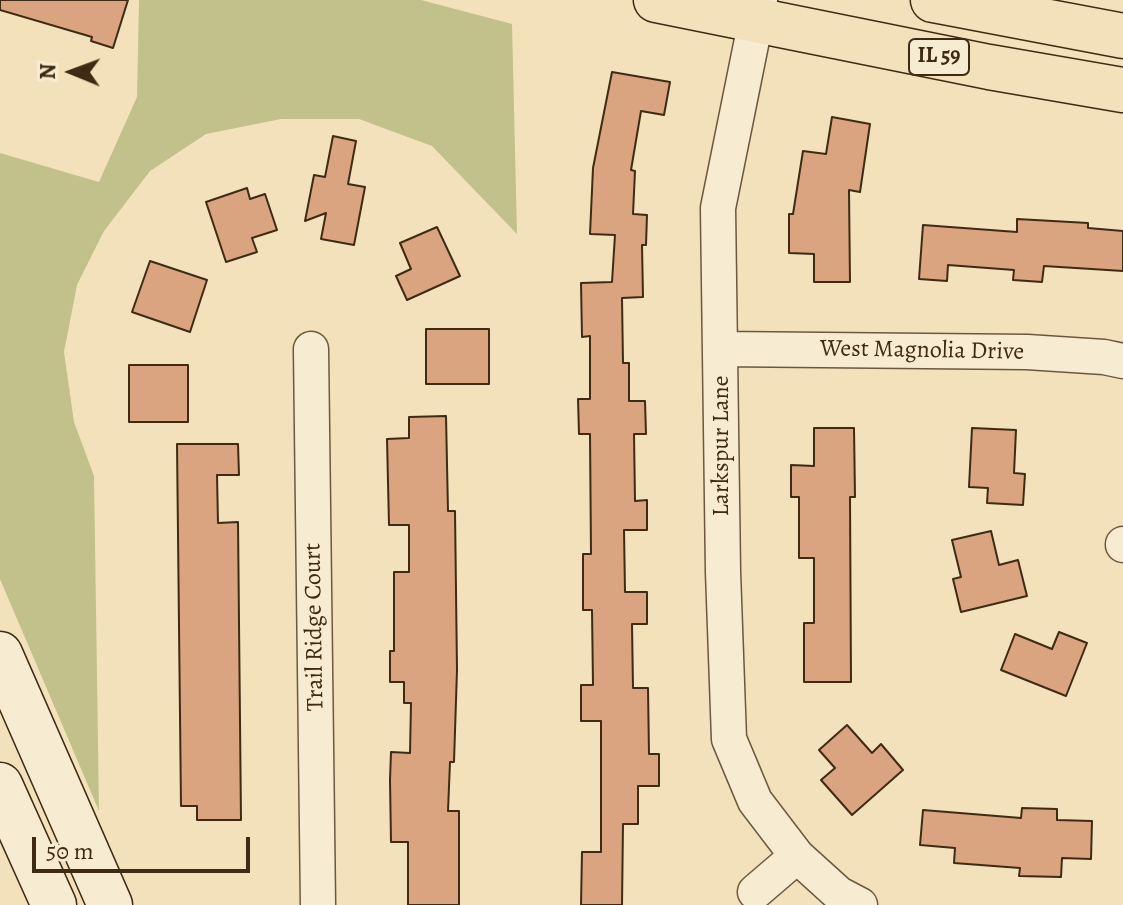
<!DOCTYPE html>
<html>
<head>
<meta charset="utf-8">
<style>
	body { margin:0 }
	#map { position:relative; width:1123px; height:905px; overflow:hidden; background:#f2e1ba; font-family:Alegreya,serif }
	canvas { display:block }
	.north { position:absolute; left:32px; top:32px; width:80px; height:80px; -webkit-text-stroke:6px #f7ecd2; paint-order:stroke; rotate:271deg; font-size:22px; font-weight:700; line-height:32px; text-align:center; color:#3f2b14 }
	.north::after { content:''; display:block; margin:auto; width:28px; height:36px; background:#3f2b14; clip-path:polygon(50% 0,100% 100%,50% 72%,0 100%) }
	.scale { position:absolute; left:32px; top:837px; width:218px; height:36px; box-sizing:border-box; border:4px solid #3f2b14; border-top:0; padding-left:10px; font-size:24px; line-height:28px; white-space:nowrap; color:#3f2b14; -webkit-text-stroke:6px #f7ecd2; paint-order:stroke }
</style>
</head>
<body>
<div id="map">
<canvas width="1123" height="905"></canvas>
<div class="north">N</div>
<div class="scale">50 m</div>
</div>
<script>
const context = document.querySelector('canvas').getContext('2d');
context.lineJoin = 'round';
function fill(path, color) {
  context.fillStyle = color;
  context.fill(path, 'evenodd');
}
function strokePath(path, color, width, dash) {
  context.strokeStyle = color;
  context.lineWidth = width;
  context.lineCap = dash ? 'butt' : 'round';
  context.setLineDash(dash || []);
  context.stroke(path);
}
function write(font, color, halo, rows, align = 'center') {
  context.font = font + ' Alegreya,serif';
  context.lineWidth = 6;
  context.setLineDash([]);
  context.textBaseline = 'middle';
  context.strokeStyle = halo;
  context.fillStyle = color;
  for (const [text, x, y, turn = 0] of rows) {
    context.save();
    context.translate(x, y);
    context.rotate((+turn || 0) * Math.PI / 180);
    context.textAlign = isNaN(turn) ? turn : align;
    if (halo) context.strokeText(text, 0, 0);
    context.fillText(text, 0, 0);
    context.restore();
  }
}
fill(new Path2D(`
	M 139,0 L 421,0 L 512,24 L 517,234 L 432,146 L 359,119 L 281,119 L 206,134 L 150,171 L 104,231 L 77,285 L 64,352 L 74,422 L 94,476 L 99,811 L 0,579 L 0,153 L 99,182 L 137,97 Z`), '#c2c18b');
const building = new Path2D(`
	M 0,0 L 128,0 L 113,48 L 91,41 L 92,37 L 0,10 Z
	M 612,72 L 670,82 L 664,115 L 641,111 L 631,170 L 635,171 L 633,214 L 647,215 L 646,245 L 642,245 L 643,297 L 622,298 L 623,363 L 629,363 L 629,401 L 645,401 L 646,434 L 634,434 L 635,501 L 647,500 L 647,530 L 624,530 L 625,592 L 647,592 L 647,624 L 632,624 L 633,688 L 648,688 L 649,754 L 659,754 L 659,786 L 638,786 L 638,824 L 623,824 L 622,905 L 581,905 L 582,852 L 601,852 L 601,721 L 581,721 L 581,685 L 593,685 L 592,610 L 583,610 L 583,554 L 591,554 L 590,434 L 579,434 L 578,399 L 590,399 L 590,336 L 582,337 L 581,283 L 612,282 L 615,235 L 590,234 L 593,168 Z
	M 832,117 L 870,124 L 860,192 L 849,190 L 850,282 L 814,282 L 814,254 L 789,253 L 789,214 L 793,214 L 803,151 L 826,154 Z
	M 333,136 L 356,141 L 348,184 L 365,187 L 354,245 L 321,239 L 326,213 L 305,221 L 314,175 L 325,177 Z
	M 247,188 L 250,199 L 265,194 L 277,230 L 252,238 L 257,252 L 226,262 L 206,202 Z
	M 1017,219 L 1088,223 L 1088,228 L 1123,231 L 1123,271 L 1044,266 L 1042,282 L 1013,280 L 1014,270 L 948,265 L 947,281 L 919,279 L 923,225 L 1017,232 Z
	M 437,227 L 460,276 L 407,300 L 396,276 L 411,269 L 400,243 Z
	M 150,261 L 207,280 L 190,332 L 132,312 Z
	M 426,329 L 489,329 L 489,384 L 426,384 Z
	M 129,365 L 188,365 L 188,422 L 129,422 Z
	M 446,416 L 448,511 L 455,511 L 457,670 L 454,762 L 450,762 L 448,811 L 459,811 L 459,905 L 408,905 L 408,842 L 391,842 L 390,780 L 391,752 L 410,753 L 411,703 L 404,703 L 404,682 L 390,682 L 390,651 L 394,651 L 394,572 L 409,572 L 409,525 L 389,525 L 387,439 L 409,438 L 409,417 Z
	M 814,428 L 854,428 L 855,497 L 850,497 L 851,682 L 804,682 L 804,623 L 814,623 L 814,558 L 799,558 L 799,497 L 791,497 L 791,465 L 814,466 Z
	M 972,428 L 1016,430 L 1014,473 L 1025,474 L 1023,505 L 987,503 L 988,488 L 969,487 Z
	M 177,444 L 238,444 L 239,475 L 217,475 L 218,523 L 238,522 L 241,820 L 197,820 L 197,806 L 181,806 Z
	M 991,531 L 999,565 L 1018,560 L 1027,596 L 961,612 L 953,579 L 961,577 L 952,540 Z
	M 1059,632 L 1087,643 L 1066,696 L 1001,670 L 1015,634 L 1052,649 Z
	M 847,725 L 872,753 L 881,744 L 903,770 L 852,815 L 821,780 L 835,768 L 819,750 Z
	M 1022,808 L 1057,809 L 1057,820 L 1092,821 L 1091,859 L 1062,858 L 1061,877 L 1019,876 L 1020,868 L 954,863 L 955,848 L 920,845 L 923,810 L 1021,818 Z`);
fill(building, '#d9a47f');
strokePath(building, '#3f2b14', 2);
const street = new Path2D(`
	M 760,0 L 718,208 L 723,572 L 729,739 L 755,801 L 797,856 L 839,894 L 860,905
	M 311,349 L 318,905
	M 721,349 L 1027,352 L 1104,357 L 1123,361
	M 1123,545 L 1123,544
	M 755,892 L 797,856`);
const secondary = new Path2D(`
	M 0,654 L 110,905
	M 0,785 L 54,905`);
const primary = new Path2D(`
	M 656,0 L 989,67 L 1123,90
	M 933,0 L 1123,36`);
strokePath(street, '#6c583e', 37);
strokePath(secondary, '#3f2b14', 47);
strokePath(primary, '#3f2b14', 47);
strokePath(street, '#f7ecd2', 34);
strokePath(secondary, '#f7ecd2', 44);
strokePath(primary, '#f2e1ba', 44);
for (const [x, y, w] of [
	[939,57,60]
]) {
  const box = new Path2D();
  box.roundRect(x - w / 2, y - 18, w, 36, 6);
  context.fillStyle = '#f7ecd2';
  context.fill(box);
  strokePath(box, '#3f2b14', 2);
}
write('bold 22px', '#3f2b14', null, [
	["IL 59",939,57]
]);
write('24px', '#3f2b14', '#f7ecd2', [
	["West Magnolia Drive",922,351,1],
	["Larkspur Lane",722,446,-90],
	["Trail Ridge Court",315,627,-91]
]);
</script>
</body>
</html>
